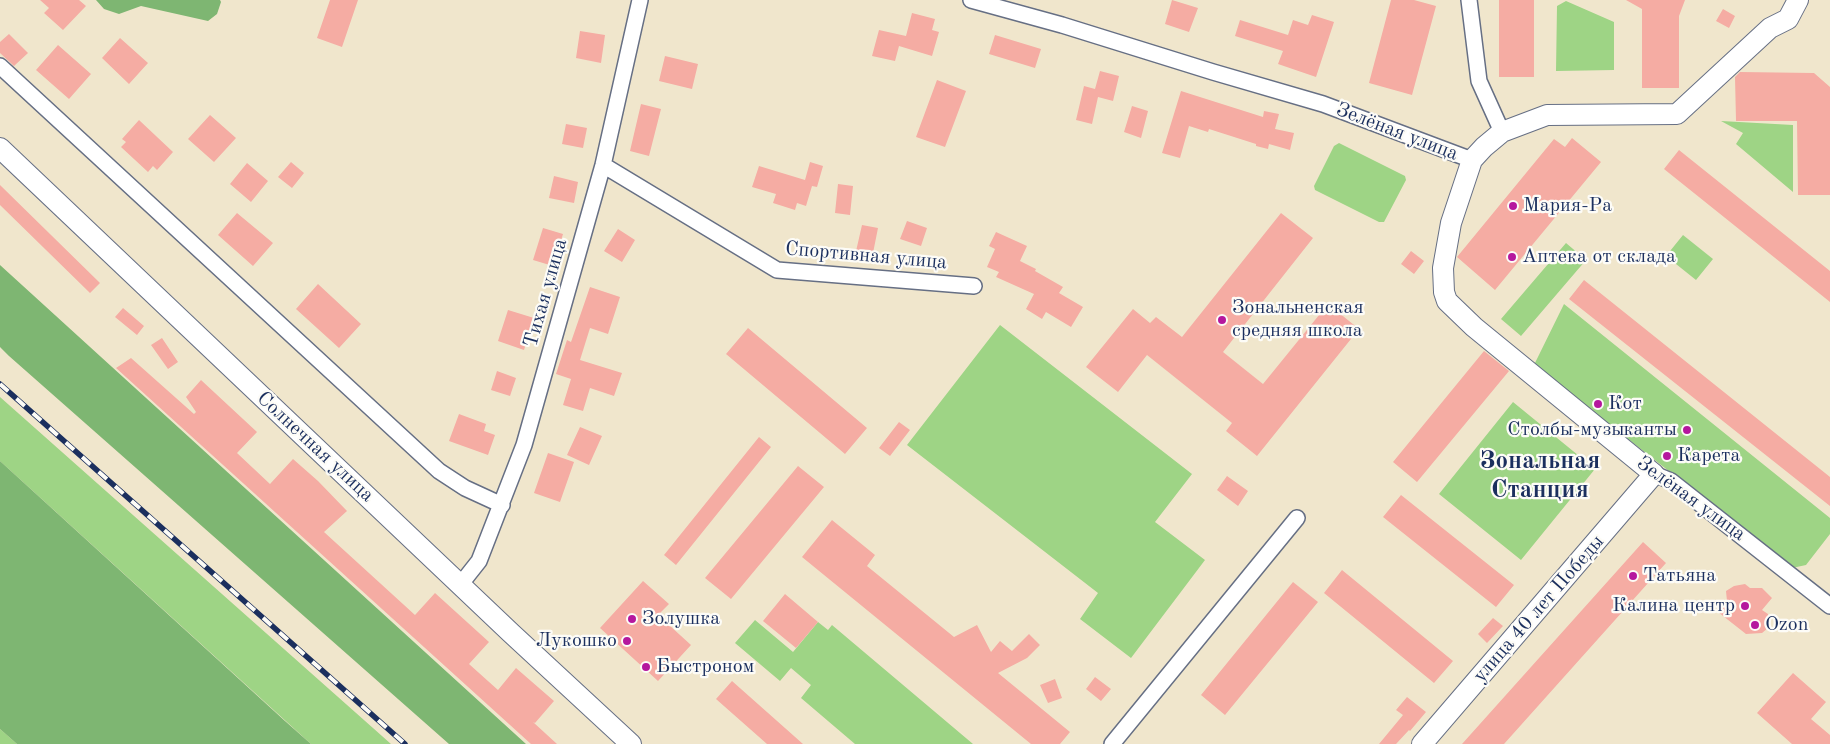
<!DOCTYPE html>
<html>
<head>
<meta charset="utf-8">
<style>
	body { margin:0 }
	canvas { display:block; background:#f0e6cc }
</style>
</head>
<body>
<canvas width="1830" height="744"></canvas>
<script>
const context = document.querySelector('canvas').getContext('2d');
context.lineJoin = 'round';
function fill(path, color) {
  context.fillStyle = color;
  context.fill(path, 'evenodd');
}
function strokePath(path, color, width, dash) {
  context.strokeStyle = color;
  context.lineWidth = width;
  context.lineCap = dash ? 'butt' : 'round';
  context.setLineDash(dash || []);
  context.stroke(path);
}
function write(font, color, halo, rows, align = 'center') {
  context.font = font + ' "Old Standard TT",serif';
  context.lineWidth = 4.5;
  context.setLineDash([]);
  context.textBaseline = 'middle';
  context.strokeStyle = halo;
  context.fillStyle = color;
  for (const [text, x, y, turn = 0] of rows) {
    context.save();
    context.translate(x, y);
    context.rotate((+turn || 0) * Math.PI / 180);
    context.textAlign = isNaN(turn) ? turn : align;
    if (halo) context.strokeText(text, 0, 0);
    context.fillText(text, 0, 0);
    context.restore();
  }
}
fill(new Path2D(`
	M 1566,1 L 1614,22 L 1614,70 L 1556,71 L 1557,6 Z
	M 1721,121 L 1793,125 L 1793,192 L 1736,144 L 1743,133 Z
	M 1339,143 L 1405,176 L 1406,180 L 1384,222 L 1379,222 L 1315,190 L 1314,186 L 1334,146 Z
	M 1683,235 L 1713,259 L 1696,280 L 1666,256 Z
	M 1566,243 L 1586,260 L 1521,336 L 1501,319 Z
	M 1564,304 L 1830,518 L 1830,534 L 1806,565 L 1792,568 L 1534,365 Z
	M 1000,325 L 1192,474 L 1155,522 L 1205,560 L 1131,658 L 1080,619 L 1098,593 L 907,445 Z
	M 0,397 L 391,744 L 311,744 L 0,461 Z
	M 1513,402 L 1595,469 L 1521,560 L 1439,494 Z
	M 755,620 L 793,652 L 818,622 L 828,630 L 832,625 L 973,744 L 855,744 L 801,698 L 811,685 L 791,668 L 780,681 L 735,643 Z
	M 0,729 L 17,744 L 0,744 Z`), '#9ed485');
fill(new Path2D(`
	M 96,0 L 220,0 L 221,2 L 217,14 L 208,21 L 141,6 L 119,14 L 104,9 Z
	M 0,265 L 526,744 L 449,744 L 9,356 L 0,347 Z
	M 0,461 L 285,721 L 311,744 L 17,744 L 0,729 Z`), '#7eb672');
fill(new Path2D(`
	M 40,0 L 79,0 L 86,6 L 63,30 L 44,13 L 49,8 Z
	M 330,0 L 358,0 L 342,47 L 317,38 Z
	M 1172,0 L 1198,8 L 1189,32 L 1165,24 Z
	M 1391,0 L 1414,0 L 1436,6 L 1412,95 L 1369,83 Z
	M 1499,0 L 1534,0 L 1534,77 L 1499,77 Z
	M 1626,0 L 1685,0 L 1679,16 L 1679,88 L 1642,88 L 1642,9 Z
	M 1723,9 L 1735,16 L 1729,28 L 1716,21 Z
	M 912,13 L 935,19 L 932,30 L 939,32 L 932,56 L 899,46 L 895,61 L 872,56 L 879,30 L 906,36 Z
	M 1312,15 L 1334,22 L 1316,77 L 1278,64 L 1283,51 L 1235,36 L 1240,20 L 1288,35 L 1293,20 L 1308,25 Z
	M 580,31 L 605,35 L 601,63 L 576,58 Z
	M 9,34 L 28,53 L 14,66 L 0,53 L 0,42 Z
	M 995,35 L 1041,49 L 1035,68 L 989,54 Z
	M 120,38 L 148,63 L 129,84 L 102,58 Z
	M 58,45 L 91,74 L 69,99 L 36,70 Z
	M 665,56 L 698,64 L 692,89 L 659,81 Z
	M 1100,71 L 1119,76 L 1113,101 L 1098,97 L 1092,124 L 1076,120 L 1084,86 L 1095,89 Z
	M 1740,72 L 1814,73 L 1830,87 L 1830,195 L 1798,195 L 1797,121 L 1736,121 L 1735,77 Z
	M 937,80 L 966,91 L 945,147 L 916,137 Z
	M 1181,91 L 1263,117 L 1264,111 L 1279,114 L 1275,129 L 1294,133 L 1290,150 L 1269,144 L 1268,149 L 1256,146 L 1256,144 L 1209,129 L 1208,132 L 1189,126 L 1180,158 L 1162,153 Z
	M 641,104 L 661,109 L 649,156 L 630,151 Z
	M 1132,106 L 1148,111 L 1141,138 L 1124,132 Z
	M 210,115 L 236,138 L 214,162 L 188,139 Z
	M 139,120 L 173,152 L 157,170 L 153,166 L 148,172 L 121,147 L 126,142 L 122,139 Z
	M 566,124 L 587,128 L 583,148 L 562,144 Z
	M 1572,138 L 1601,162 L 1495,290 L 1457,257 L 1554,139 L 1565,147 Z
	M 1679,150 L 1830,271 L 1830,302 L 1664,169 Z
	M 291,162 L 304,173 L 292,188 L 278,177 Z
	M 810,162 L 823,166 L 817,187 L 812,186 L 806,206 L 797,203 L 795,210 L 773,203 L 776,194 L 752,187 L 759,166 L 805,180 Z
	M 247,163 L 268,181 L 251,202 L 230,184 Z
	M 554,176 L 578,182 L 574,203 L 549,198 Z
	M 838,184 L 853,186 L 850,215 L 835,213 Z
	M 0,185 L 100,283 L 90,293 L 0,205 Z
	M 237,213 L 273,243 L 253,266 L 218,235 Z
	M 1281,213 L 1313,238 L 1223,352 L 1263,384 L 1328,304 L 1359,329 L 1257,456 L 1226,431 L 1232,423 L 1147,355 L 1118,392 L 1086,367 L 1133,309 L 1150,323 L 1156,317 L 1182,337 Z
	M 907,221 L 927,228 L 921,246 L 900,239 Z
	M 862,225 L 878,228 L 871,263 L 854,260 Z
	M 543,228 L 563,234 L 553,266 L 533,260 Z
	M 618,229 L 635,240 L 622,262 L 604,251 Z
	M 996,232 L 1027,246 L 1020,261 L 1036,269 L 1035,271 L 1063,287 L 1059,293 L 1083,307 L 1071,327 L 1046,312 L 1042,319 L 1026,309 L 1034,294 L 996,277 L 999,272 L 987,267 L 995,249 L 989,246 Z
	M 1411,251 L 1424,261 L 1414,274 L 1401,264 Z
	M 1584,280 L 1830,477 L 1830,506 L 1569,299 Z
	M 318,284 L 361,324 L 339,348 L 296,309 Z
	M 590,287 L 620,297 L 608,334 L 590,328 L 580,360 L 622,373 L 614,396 L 590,388 L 583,411 L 563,405 L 571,379 L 556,374 L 567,340 L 571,342 Z
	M 123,308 L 144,326 L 137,335 L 115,317 Z
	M 508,310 L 534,318 L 524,350 L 498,341 Z
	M 748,328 L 867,428 L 845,454 L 726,354 Z
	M 162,338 L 178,362 L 168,369 L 151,345 Z
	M 1484,351 L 1509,371 L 1417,482 L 1393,462 Z
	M 131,358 L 194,414 L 196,412 L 186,397 L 201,380 L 257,432 L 237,453 L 270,484 L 293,459 L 318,481 L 347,511 L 324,532 L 415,615 L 435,593 L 489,642 L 469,664 L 498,690 L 516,668 L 554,701 L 535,723 L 533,722 L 557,744 L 531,744 L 116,368 Z
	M 497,371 L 516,378 L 510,396 L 491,390 Z
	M 459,414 L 486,424 L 484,431 L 495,435 L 488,455 L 449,441 Z
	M 899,422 L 910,430 L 890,456 L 879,448 Z
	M 580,427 L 602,436 L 589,465 L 567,455 Z
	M 759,437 L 771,447 L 676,565 L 664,555 Z
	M 548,453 L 574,462 L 560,502 L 534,493 Z
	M 798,466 L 824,487 L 731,599 L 705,578 Z
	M 1227,476 L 1248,491 L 1238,506 L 1217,490 Z
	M 1401,495 L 1514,585 L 1496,607 L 1383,517 Z
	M 832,520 L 875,555 L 867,566 L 954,637 L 977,625 L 991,652 L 1000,641 L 1012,651 L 1029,634 L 1040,645 L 1027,658 L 998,673 L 1070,732 L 1060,744 L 1031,744 L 802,557 Z
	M 1643,542 L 1666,563 L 1504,744 L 1462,744 Z
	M 1342,570 L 1453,661 L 1434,683 L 1324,593 Z
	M 643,581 L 669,604 L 658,615 L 691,645 L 658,681 L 600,628 Z
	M 1293,582 L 1318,602 L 1225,715 L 1201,695 Z
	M 1745,584 L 1750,588 L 1762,588 L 1772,598 L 1762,610 L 1768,614 L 1768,628 L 1762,633 L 1746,634 L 1718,612 L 1727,601 L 1726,591 L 1734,586 Z
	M 785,594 L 818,622 L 796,648 L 763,621 Z
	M 1493,618 L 1503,626 L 1487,643 L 1478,634 Z
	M 1793,673 L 1826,702 L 1811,719 L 1830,735 L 1830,744 L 1792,744 L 1757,713 Z
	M 1095,677 L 1111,689 L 1101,701 L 1086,689 Z
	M 1055,679 L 1062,698 L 1048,703 L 1040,685 Z
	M 732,681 L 803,744 L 767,744 L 716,699 Z
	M 1407,697 L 1426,712 L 1410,731 L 1409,730 L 1396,744 L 1379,744 L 1403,715 L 1396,710 Z`), '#f5aca3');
const minor = new Path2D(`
	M 971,0 L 1062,25 L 1213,72 L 1323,104 L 1472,160
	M 1469,0 L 1479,81 L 1502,132
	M 0,66 L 439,471 L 465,488 L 502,505
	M 603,165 L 777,270 L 974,286
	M 1654,474 L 1671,481 L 1830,606
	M 460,585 L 479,561 L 524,445 L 603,165 L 640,0
	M 1112,744 L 1297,518`);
const tertiary = new Path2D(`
	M 0,148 L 511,633 L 631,744
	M 1422,744 L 1654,474 L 1474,327 L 1447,301 L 1444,292 L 1443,268 L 1451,223 L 1472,160 L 1484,147 L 1502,132 L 1547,115 L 1677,114 L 1770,28 L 1788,19 L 1798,0`);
strokePath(minor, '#666f84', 18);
strokePath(tertiary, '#666f84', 22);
strokePath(minor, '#fff', 15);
strokePath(tertiary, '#fff', 20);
const rail = new Path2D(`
	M 0,384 L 405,744`);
strokePath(rail, '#1b2f5e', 5.5);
strokePath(rail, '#fdfcf7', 4, [11]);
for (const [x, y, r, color] of [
	[1513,206,5,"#b5179e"],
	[1512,257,5,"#b5179e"],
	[1222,320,5,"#b5179e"],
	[1598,404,5,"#b5179e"],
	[1687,430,5,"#b5179e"],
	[1667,456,5,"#b5179e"],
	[1633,576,5,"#b5179e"],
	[1745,606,5,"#b5179e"],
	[632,619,5,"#b5179e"],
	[1755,625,5,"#b5179e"],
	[627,641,5,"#b5179e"],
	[646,667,5,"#b5179e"]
]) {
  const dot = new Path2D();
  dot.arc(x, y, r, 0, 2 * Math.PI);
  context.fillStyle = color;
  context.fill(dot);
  strokePath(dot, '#fdfcf7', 2);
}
write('20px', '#1b2f5e', '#fdfcf7', [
	["Зелёная улица",1397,132,21],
	["Спортивная улица",866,256,5],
	["Тихая улица",546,293,-74],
	["Солнечная улица",315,447,43],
	["Зелёная улица",1691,499,36],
	["улица 40 лет Победы",1539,609,-49]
]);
write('20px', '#1b2f5e', '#fdfcf7', [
	["Мария-Ра",1523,206],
	["Аптека от склада",1522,257],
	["Зональненская",1232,308],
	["средняя школа",1232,331],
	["Кот",1608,404],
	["Столбы-музыканты",1677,430,"right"],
	["Карета",1677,456],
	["Татьяна",1643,576],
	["Калина центр",1735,606,"right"],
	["Золушка",642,619],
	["Ozon",1765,625],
	["Лукошко",617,641,"right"],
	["Быстроном",656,667]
], 'left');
write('bold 25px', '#1b2f5e', '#fdfcf7', [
	["Зональная",1540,461],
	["Станция",1540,490]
]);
</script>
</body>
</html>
